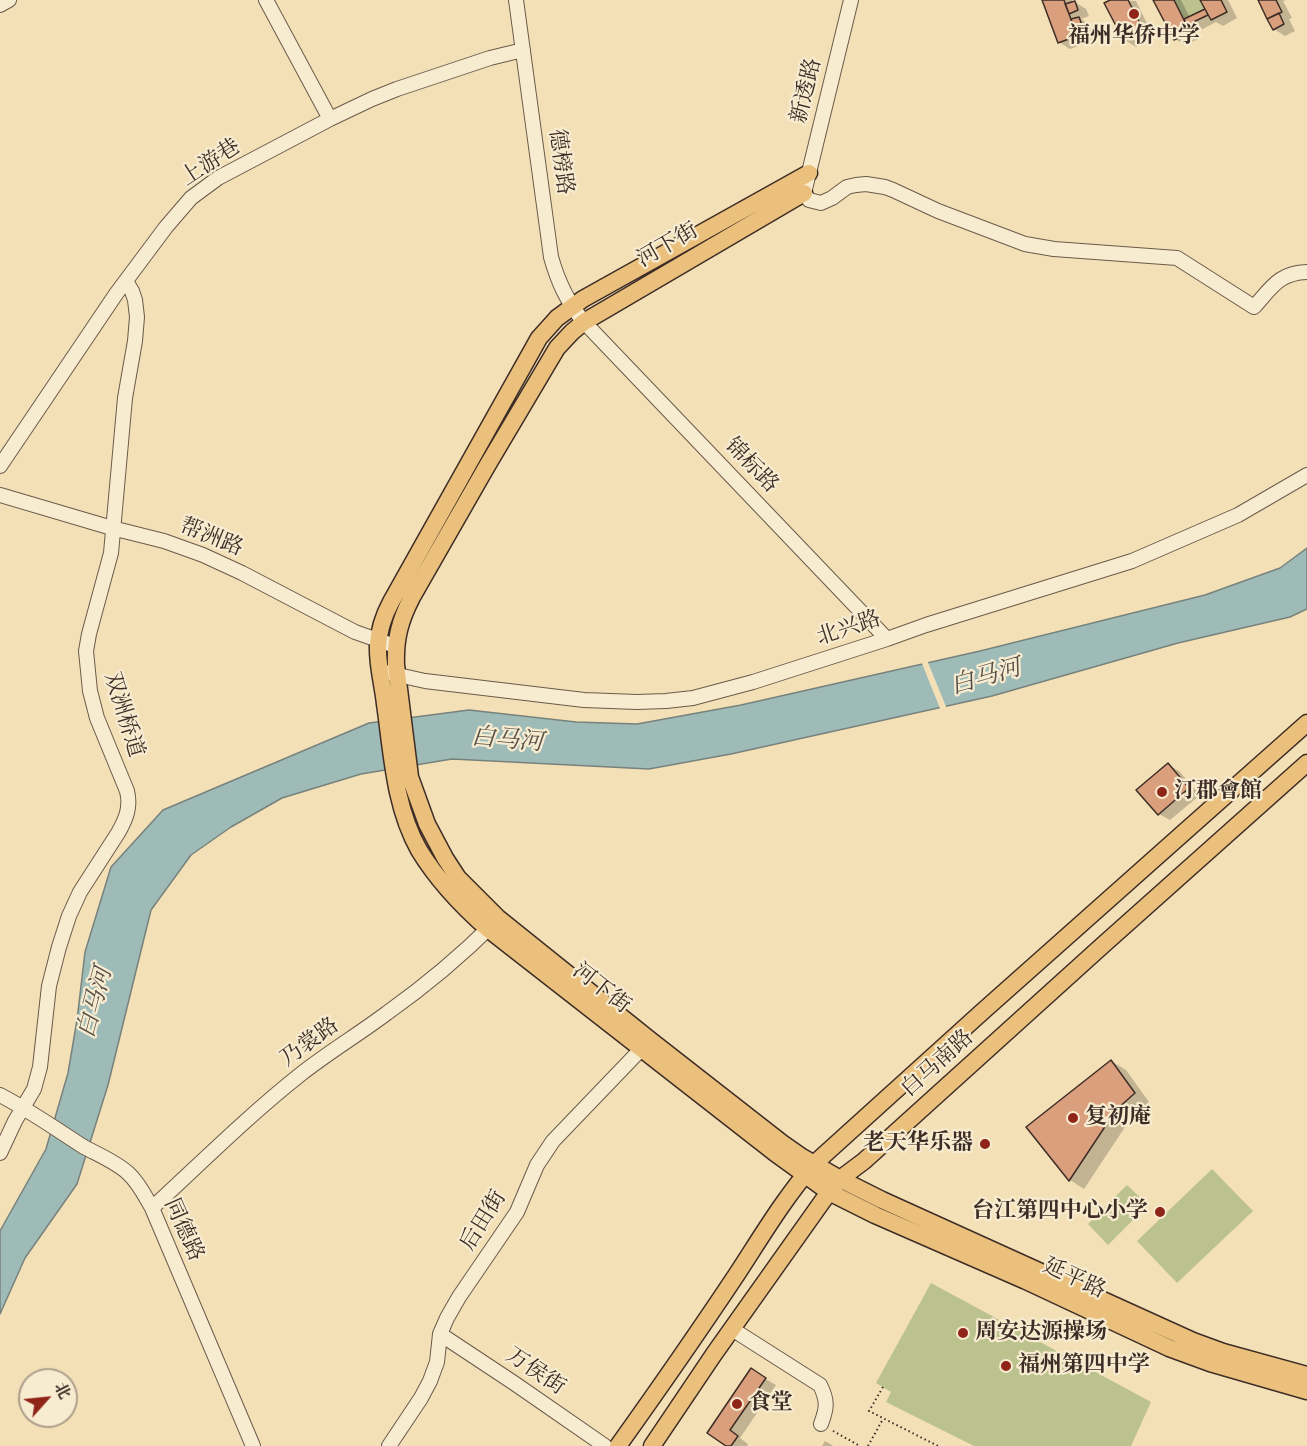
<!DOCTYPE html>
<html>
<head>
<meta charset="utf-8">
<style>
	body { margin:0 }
	#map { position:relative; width:1307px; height:1446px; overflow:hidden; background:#f3e0b7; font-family:"Libre Bodoni","Noto Serif SC",serif }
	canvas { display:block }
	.north { position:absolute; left:18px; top:1368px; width:60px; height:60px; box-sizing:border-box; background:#f7ebd0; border:2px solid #ad9f8c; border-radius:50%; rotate:63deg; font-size:16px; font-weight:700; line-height:24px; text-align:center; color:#3e2d26 }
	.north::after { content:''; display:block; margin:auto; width:21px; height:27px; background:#8f2418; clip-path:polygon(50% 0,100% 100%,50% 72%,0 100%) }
</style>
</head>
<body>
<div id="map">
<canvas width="1307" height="1446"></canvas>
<div class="north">北</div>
</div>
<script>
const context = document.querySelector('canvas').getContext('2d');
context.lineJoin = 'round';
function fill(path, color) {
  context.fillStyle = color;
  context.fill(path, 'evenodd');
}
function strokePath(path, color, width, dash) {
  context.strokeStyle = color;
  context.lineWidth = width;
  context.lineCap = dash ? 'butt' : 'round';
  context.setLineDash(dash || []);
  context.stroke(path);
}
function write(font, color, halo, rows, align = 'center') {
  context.font = font + ' "Libre Bodoni","Noto Serif SC",serif';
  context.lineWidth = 4.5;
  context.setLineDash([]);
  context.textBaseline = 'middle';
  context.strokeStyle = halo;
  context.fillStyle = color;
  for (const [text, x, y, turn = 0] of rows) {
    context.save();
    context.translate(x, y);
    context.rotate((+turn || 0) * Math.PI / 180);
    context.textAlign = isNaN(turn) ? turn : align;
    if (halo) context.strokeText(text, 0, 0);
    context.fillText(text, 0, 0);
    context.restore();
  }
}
fill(new Path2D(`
	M 1174,0 L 1200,0 L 1205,9 L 1184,19 Z
	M 1212,1169 L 1253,1211 L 1177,1283 L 1137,1241 Z
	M 1127,1185 L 1148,1205 L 1108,1245 L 1088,1224 Z
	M 931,1283 L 1151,1402 L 1131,1446 L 974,1446 L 886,1402 L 891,1392 L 876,1383 Z`), '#bbc28e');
const water = new Path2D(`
	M 1307,548 L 1307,609 L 1290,617 L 1178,643 L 992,696 L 731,754 L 649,769 L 452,759 L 361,774 L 282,798 L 231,827 L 191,855 L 151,910 L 108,1085 L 77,1184 L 25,1258 L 0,1314 L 0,1231 L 46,1149 L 68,1073 L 77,1020 L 85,952 L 111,867 L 163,810 L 369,723 L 469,710 L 576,722 L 637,724 L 741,705 L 980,651 L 1205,595 L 1280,568 Z`);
fill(water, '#9ebbb7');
strokePath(water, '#78827d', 1.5);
fill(new Path2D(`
	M 927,660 L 947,709 L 941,711 L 921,661 Z`), '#f3e0b7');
fill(new Path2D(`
	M 1044,0 L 1072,0 L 1073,3 L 1075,2 L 1086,9 L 1089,16 L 1081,19 L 1090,25 L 1095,40 L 1070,49 L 1059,42 Z
	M 1113,0 L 1136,1 L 1154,38 L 1136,47 L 1125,40 Z
	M 1155,0 L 1181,0 L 1190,18 L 1207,9 L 1202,0 L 1228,0 L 1237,18 L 1223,26 L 1216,22 L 1197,32 L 1200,38 L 1186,45 L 1175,39 Z
	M 1259,0 L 1286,0 L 1283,1 L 1292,18 L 1289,19 L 1295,31 L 1285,36 L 1274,29 Z
	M 1168,765 L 1179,771 L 1200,795 L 1170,820 L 1159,814 Z
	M 1111,1061 L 1126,1070 L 1149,1102 L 1131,1118 L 1084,1189 L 1070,1180 L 1028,1127 Z
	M 762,1377 L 776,1385 L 740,1438 L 748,1444 L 747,1446 L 729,1446 L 709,1432 Z
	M 825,1441 L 832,1445 L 833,1446 L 822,1446 Z`), '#0003');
const building = new Path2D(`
	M 1042,0 L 1064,0 L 1077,36 L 1058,43 Z
	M 1110,0 L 1128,0 L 1144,31 L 1124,41 L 1104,3 Z
	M 1153,0 L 1174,0 L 1190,32 L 1174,40 Z
	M 1200,0 L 1221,0 L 1227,12 L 1211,20 Z
	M 1258,0 L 1276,0 L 1282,12 L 1267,19 Z
	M 1075,1 L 1078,10 L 1069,14 L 1065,4 Z
	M 1205,9 L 1208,15 L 1187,25 L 1184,19 Z
	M 1279,13 L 1284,24 L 1273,30 L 1267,19 Z
	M 1079,17 L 1085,33 L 1077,36 L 1071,19 Z
	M 1168,763 L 1189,788 L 1158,815 L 1136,790 Z
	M 1111,1060 L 1135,1093 L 1116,1110 L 1069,1181 L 1026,1127 Z
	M 751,1368 L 766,1378 L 730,1430 L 738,1436 L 731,1446 L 726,1446 L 707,1433 Z`);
fill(building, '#da9f7c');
strokePath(building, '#3e2d26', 1.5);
const minor = new Path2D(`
	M 266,0 L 330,119
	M 516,0 L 551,257 C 558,282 567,302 584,322 L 887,639
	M 851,0 L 804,193 L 809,200 L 821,203 L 832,198 L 847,187 L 856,185 L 866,184 L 885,187 L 893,190 L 938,211 L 1025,244 L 1054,249 L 1177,258 L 1254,307 C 1272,287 1279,273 1307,272
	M 0,5 L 9,0
	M 0,466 L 116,294 L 166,227 L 191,198 L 218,178 L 330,119 L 372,99 L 397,89 L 490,58 L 523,50
	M 0,495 L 112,528 L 164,541 L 203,555 L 242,573 L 355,632 L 395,646
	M 380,671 L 425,681 L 584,700 L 637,702 L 666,701 L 693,698 L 753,682 L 887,639 L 926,625 L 1132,561 L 1238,515 L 1307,475
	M 0,1095 C 29,1110 56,1129 84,1147 C 99,1155 116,1162 128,1173 C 139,1183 145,1196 152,1208 L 253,1446
	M 0,1153 L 15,1121 L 34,1089 L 40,1067 L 49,986 L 59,947 L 69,916 L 80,892 L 118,833 C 126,819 131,807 127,791 L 97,718 L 90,691 L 86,651 L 89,634 L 111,553 L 125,398 L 135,341 L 137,317 L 135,300 L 132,291 L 126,281
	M 152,1208 C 201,1163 249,1115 301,1074 C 329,1052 359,1034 387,1013 C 425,986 462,955 495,922
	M 732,1329 L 820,1385 C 828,1401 827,1408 821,1424
	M 440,1334 L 514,1383 L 605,1446
	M 389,1446 L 421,1398 L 430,1381 L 437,1362 L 440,1334 L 447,1318 L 459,1297 L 517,1212 L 537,1165 L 553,1141 L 648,1042`);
const major = new Path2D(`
	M 809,173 L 583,299 L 557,318 L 539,338 L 391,602 C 384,615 379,630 378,645 C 377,665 383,684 385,704 C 392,752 394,806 419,850 C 436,878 463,907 488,929 L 775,1153 L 829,1192 L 875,1215 L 1026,1281 L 1169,1348 L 1210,1363 L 1307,1391
	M 804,193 L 584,322 L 572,332 L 557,348 L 487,466 L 412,597 C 400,620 395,639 396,665 L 410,777 L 427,824 L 445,858 L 458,878 L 498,918 L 650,1040 L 782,1143 L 802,1157 L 840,1179 L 882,1200 L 1193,1341 L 1223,1352 L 1307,1375
	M 618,1446 C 658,1390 697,1334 735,1277 C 760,1239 784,1198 814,1164 L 982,1012 L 1307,723
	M 652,1446 L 714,1354 L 829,1192 L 840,1179 L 864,1161 L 1103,945 L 1307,763`);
strokePath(minor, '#6b5a4a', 16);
strokePath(major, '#3e2d26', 19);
strokePath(new Path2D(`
	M 883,1387 L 869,1411 L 938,1446
	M 833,1431 L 860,1446
	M 868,1446 L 883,1419`), '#3e2d26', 2, [1.5, 3]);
strokePath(minor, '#f7ebd0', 14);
strokePath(major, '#eac07c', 16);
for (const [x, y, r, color] of [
	[1134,14,6,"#8f2418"],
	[1162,792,6,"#8f2418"],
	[1073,1118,6,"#8f2418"],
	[985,1144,6,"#8f2418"],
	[1160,1212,6,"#8f2418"],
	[963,1333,6,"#8f2418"],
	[1006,1366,6,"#8f2418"],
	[737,1404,6,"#8f2418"]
]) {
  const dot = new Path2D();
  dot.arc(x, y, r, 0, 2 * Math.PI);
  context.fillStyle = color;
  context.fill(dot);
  strokePath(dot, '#f7ebd0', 2);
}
write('bold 22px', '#3e2d26', '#f7ebd0', [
	["福州华侨中学",1134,37,"center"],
	["汀郡會館",1174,792],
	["复初庵",1085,1118],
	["老天华乐器",973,1144,"right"],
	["台江第四中心小学",1148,1212,"right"],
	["周安达源操场",975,1333],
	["福州第四中学",1018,1366],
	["食堂",749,1404]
], 'left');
write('22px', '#3e2d26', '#f7ebd0', [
	["新透路",807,91,-76],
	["德榜路",560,162,82],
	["上游巷",211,163,-33],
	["河下街",668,246,-30],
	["锦标路",751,466,46],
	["帮洲路",211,538,22],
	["北兴路",849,629,-18],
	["双洲桥道",123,715,73],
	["河下街",601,989,38],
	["乃裳路",310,1043,-36],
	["白马南路",938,1064,-42],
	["后田街",484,1221,-58],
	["同德路",183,1230,66],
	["延平路",1074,1279,25],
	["万侯街",535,1372,34]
]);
write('italic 24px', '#56504a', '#f7ebd0', [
	["白马河",986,678,-16],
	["白马河",507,741,5],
	["白马河",96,1003,-75]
]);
</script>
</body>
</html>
